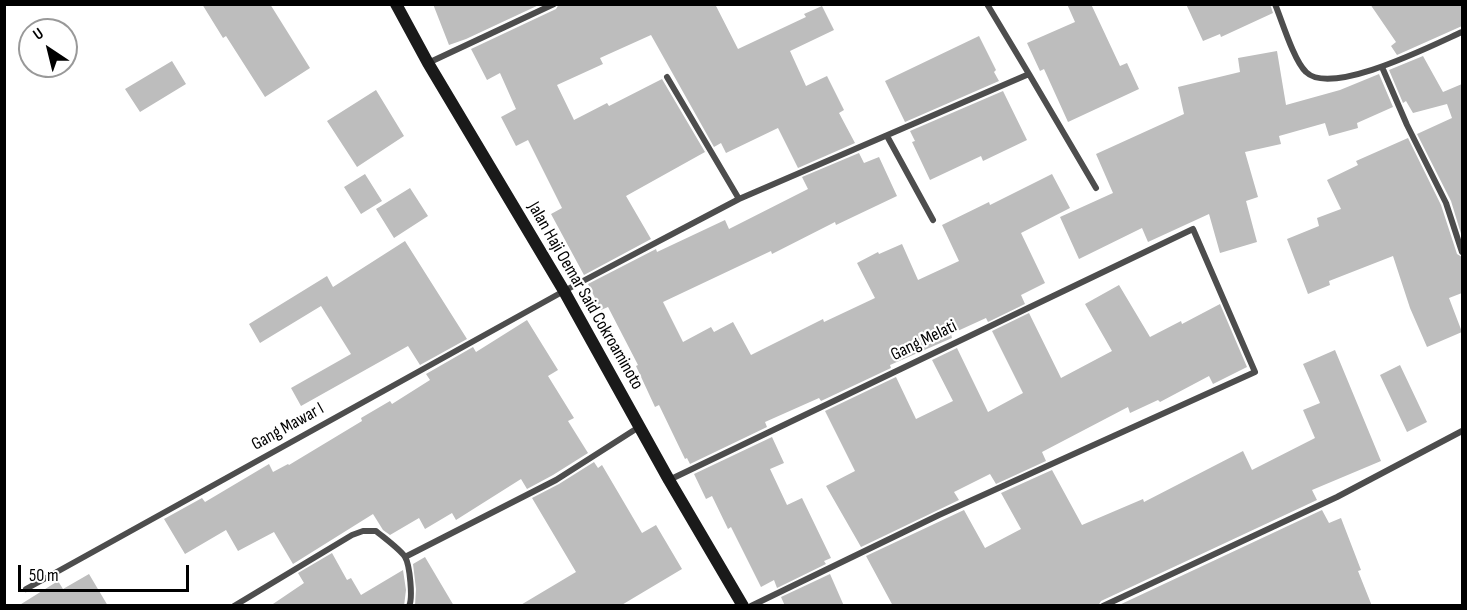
<!DOCTYPE html>
<html>
<head>
<meta charset="utf-8">
<style>
	body { margin:0 }
	#map { position:relative; width:1467px; height:610px; overflow:hidden; background:#fff; font-family:"Sofia Sans Condensed",sans-serif }
	canvas { display:block }
	.frame { position:absolute; inset:0; border:6px solid #000; pointer-events:none }
	.north { position:absolute; left:18px; top:18px; width:60px; height:60px; box-sizing:border-box; background:#fff; border:2px solid #999; border-radius:50%; rotate:325deg; font-size:16px; font-weight:700; line-height:24px; text-align:center; color:#000 }
	.north::after { content:''; display:block; margin:auto; width:21px; height:27px; background:#000; clip-path:polygon(50% 0,100% 100%,50% 72%,0 100%) }
	.scale { position:absolute; left:18px; top:565px; width:171px; height:27px; box-sizing:border-box; border:3px solid #000; border-top:0; padding-left:8px; font-size:18px; line-height:21px; white-space:nowrap; color:#000; -webkit-text-stroke:4px #fff; paint-order:stroke }
</style>
</head>
<body>
<div id="map">
<canvas width="1467" height="610"></canvas>
<div class="frame"></div>
<div class="north">U</div>
<div class="scale">50 m</div>
</div>
<script>
const context = document.querySelector('canvas').getContext('2d');
context.lineJoin = 'round';
function fill(path, color) {
  context.fillStyle = color;
  context.fill(path, 'evenodd');
}
function strokePath(path, color, width, dash) {
  context.strokeStyle = color;
  context.lineWidth = width;
  context.lineCap = dash ? 'butt' : 'round';
  context.setLineDash(dash || []);
  context.stroke(path);
}
function write(font, color, halo, rows, align = 'center') {
  context.font = font + ' "Sofia Sans Condensed",sans-serif';
  context.lineWidth = 4.5;
  context.setLineDash([]);
  context.textBaseline = 'middle';
  context.strokeStyle = halo;
  context.fillStyle = color;
  for (const [text, x, y, turn = 0] of rows) {
    context.save();
    context.translate(x, y);
    context.rotate((+turn || 0) * Math.PI / 180);
    context.textAlign = isNaN(turn) ? turn : align;
    if (halo) context.strokeText(text, 0, 0);
    context.fillText(text, 0, 0);
    context.restore();
  }
}
fill(new Path2D(`
	M 202,4 L 270,4 L 310,68 L 265,97 L 226,36 L 223,38 Z
	M 433,4 L 541,4 L 466,39 L 449,45 Z
	M 559,4 L 715,4 L 738,49 L 806,17 L 804,14 L 822,6 L 834,30 L 790,51 L 806,86 L 827,76 L 844,110 L 839,113 L 855,143 L 798,168 L 778,128 L 726,153 L 721,143 L 714,147 L 651,35 L 600,58 L 603,64 L 557,85 L 574,120 L 607,103 L 609,106 L 662,79 L 705,152 L 626,196 L 651,239 L 584,275 L 551,214 L 562,208 L 528,140 L 516,146 L 501,117 L 516,109 L 500,73 L 487,80 L 471,49 L 556,9 Z
	M 1067,4 L 1091,4 L 1120,66 L 1127,63 L 1139,89 L 1068,122 L 1044,69 L 1040,71 L 1027,43 L 1075,22 Z
	M 1186,4 L 1270,4 L 1273,13 L 1221,37 L 1220,34 L 1203,41 Z
	M 1370,4 L 1462,4 L 1462,26 L 1397,55 L 1391,46 L 1396,42 Z
	M 979,36 L 996,70 L 994,72 L 999,81 L 905,122 L 885,81 Z
	M 1277,51 L 1286,105 L 1340,90 L 1379,74 L 1393,107 L 1357,123 L 1358,128 L 1329,136 L 1325,123 L 1279,136 L 1281,144 L 1245,152 L 1258,197 L 1246,201 L 1257,242 L 1220,253 L 1209,214 L 1148,242 L 1142,228 L 1079,259 L 1060,217 L 1113,193 L 1096,154 L 1184,114 L 1178,87 L 1240,72 L 1238,58 Z
	M 1423,56 L 1443,92 L 1462,84 L 1462,237 L 1451,201 L 1417,134 L 1452,118 L 1447,104 L 1413,113 L 1406,101 L 1403,103 L 1389,70 Z
	M 172,61 L 186,84 L 140,112 L 125,89 Z
	M 376,90 L 404,136 L 357,167 L 327,121 Z
	M 1003,91 L 1027,140 L 983,161 L 981,156 L 930,180 L 912,142 L 915,141 L 910,131 Z
	M 1408,138 L 1441,205 L 1457,254 L 1462,257 L 1462,293 L 1449,298 L 1462,332 L 1427,347 L 1410,308 L 1393,256 L 1329,281 L 1330,285 L 1308,294 L 1287,239 L 1319,226 L 1317,218 L 1341,209 L 1327,180 L 1358,165 L 1356,161 Z
	M 859,153 L 864,163 L 879,157 L 897,196 L 836,225 L 835,222 L 772,254 L 771,251 L 663,302 L 683,342 L 711,327 L 714,332 L 733,322 L 751,355 L 823,319 L 824,322 L 875,298 L 857,263 L 878,252 L 879,254 L 902,244 L 918,280 L 959,261 L 942,225 L 989,202 L 990,205 L 1052,174 L 1070,208 L 1021,233 L 1045,283 L 1021,295 L 1025,304 L 988,322 L 986,318 L 951,334 L 952,338 L 890,365 L 891,368 L 821,401 L 819,398 L 765,422 L 767,427 L 690,464 L 687,458 L 685,459 L 659,405 L 655,407 L 636,366 L 638,365 L 608,307 L 601,310 L 588,284 L 656,249 L 657,252 L 725,220 L 729,229 L 808,189 L 802,177 Z
	M 365,174 L 382,201 L 361,214 L 344,187 Z
	M 410,188 L 428,216 L 394,238 L 376,209 Z
	M 405,241 L 467,339 L 420,365 L 408,346 L 301,406 L 291,388 L 351,354 L 321,306 L 260,343 L 249,324 L 327,276 L 333,287 Z
	M 1119,285 L 1150,337 L 1181,321 L 1182,324 L 1220,304 L 1247,367 L 1213,384 L 1209,376 L 1160,402 L 1158,400 L 1130,413 L 1128,407 L 1042,452 L 1046,461 L 996,484 L 990,474 L 954,492 L 959,500 L 861,547 L 826,486 L 855,471 L 825,411 L 896,377 L 916,419 L 953,401 L 932,360 L 957,348 L 988,412 L 1023,393 L 992,331 L 1029,313 L 1061,378 L 1112,351 L 1085,304 Z
	M 527,320 L 558,370 L 548,376 L 574,418 L 568,421 L 588,453 L 553,475 L 527,489 L 521,479 L 456,520 L 452,513 L 425,529 L 419,518 L 390,535 L 383,530 L 373,514 L 293,564 L 274,532 L 238,551 L 226,530 L 185,554 L 164,519 L 202,498 L 205,502 L 269,464 L 273,472 L 288,464 L 289,465 L 362,421 L 361,418 L 390,401 L 392,404 L 430,380 L 426,374 L 473,347 L 476,352 Z
	M 1335,350 L 1381,461 L 1312,490 L 1317,500 L 1101,601 L 1098,606 L 893,606 L 866,556 L 964,510 L 985,548 L 1021,529 L 1001,493 L 1052,470 L 1082,525 L 1143,499 L 1144,502 L 1243,451 L 1252,470 L 1315,438 L 1303,410 L 1320,403 L 1303,364 Z
	M 1400,365 L 1427,422 L 1407,432 L 1380,375 Z
	M 772,437 L 784,463 L 770,469 L 787,505 L 802,498 L 831,558 L 824,561 L 826,564 L 777,588 L 774,580 L 761,587 L 731,527 L 728,529 L 712,496 L 706,499 L 694,474 Z
	M 594,462 L 598,468 L 602,465 L 642,533 L 656,525 L 682,569 L 620,606 L 519,606 L 576,572 L 532,498 L 559,484 Z
	M 1322,510 L 1329,523 L 1341,518 L 1361,570 L 1358,571 L 1372,606 L 1117,606 Z
	M 332,553 L 347,580 L 351,578 L 361,595 L 403,570 L 406,590 L 404,606 L 270,606 L 304,583 L 298,573 Z
	M 425,557 L 454,606 L 415,606 L 416,589 L 413,564 Z
	M 89,574 L 108,606 L 18,606 L 58,581 L 63,589 Z
	M 830,574 L 844,606 L 785,606 L 781,597 Z`), '#bdbdbd');
strokePath(new Path2D(`
	M 1275,4 C 1282,21 1294,61 1306,72 C 1331,97 1433,45 1462,32
	M 428,63 L 554,4
	M 1382,67 L 1407,125 L 1446,203 L 1462,252
	M 1029,74 L 1096,188
	M 667,77 L 739,199
	M 887,136 L 933,220
	M 669,480 L 1193,229 L 1255,372 L 939,515 L 751,606
	M 405,557 L 556,480 L 639,427
	M 26,589 L 564,291 L 739,199 L 1029,74 L 987,4
	M 234,606 L 352,535 L 363,531 L 376,531 C 383,537 401,550 405,557 C 410,565 413,599 409,606
	M 1103,606 L 1337,497 L 1462,431`), '#4d4d4d', 6);
strokePath(new Path2D(`
	M 396,4 L 428,63 L 564,291 L 669,480 L 743,606`), '#1a1a1a', 12);
write('18px', '#000', '#fff', [
	["Jalan Haji Oemar Said Cokroaminoto",585,296,60],
	["Gang Melati",924,341,-26],
	["Gang Mawar I",288,427,-29]
]);
</script>
</body>
</html>
